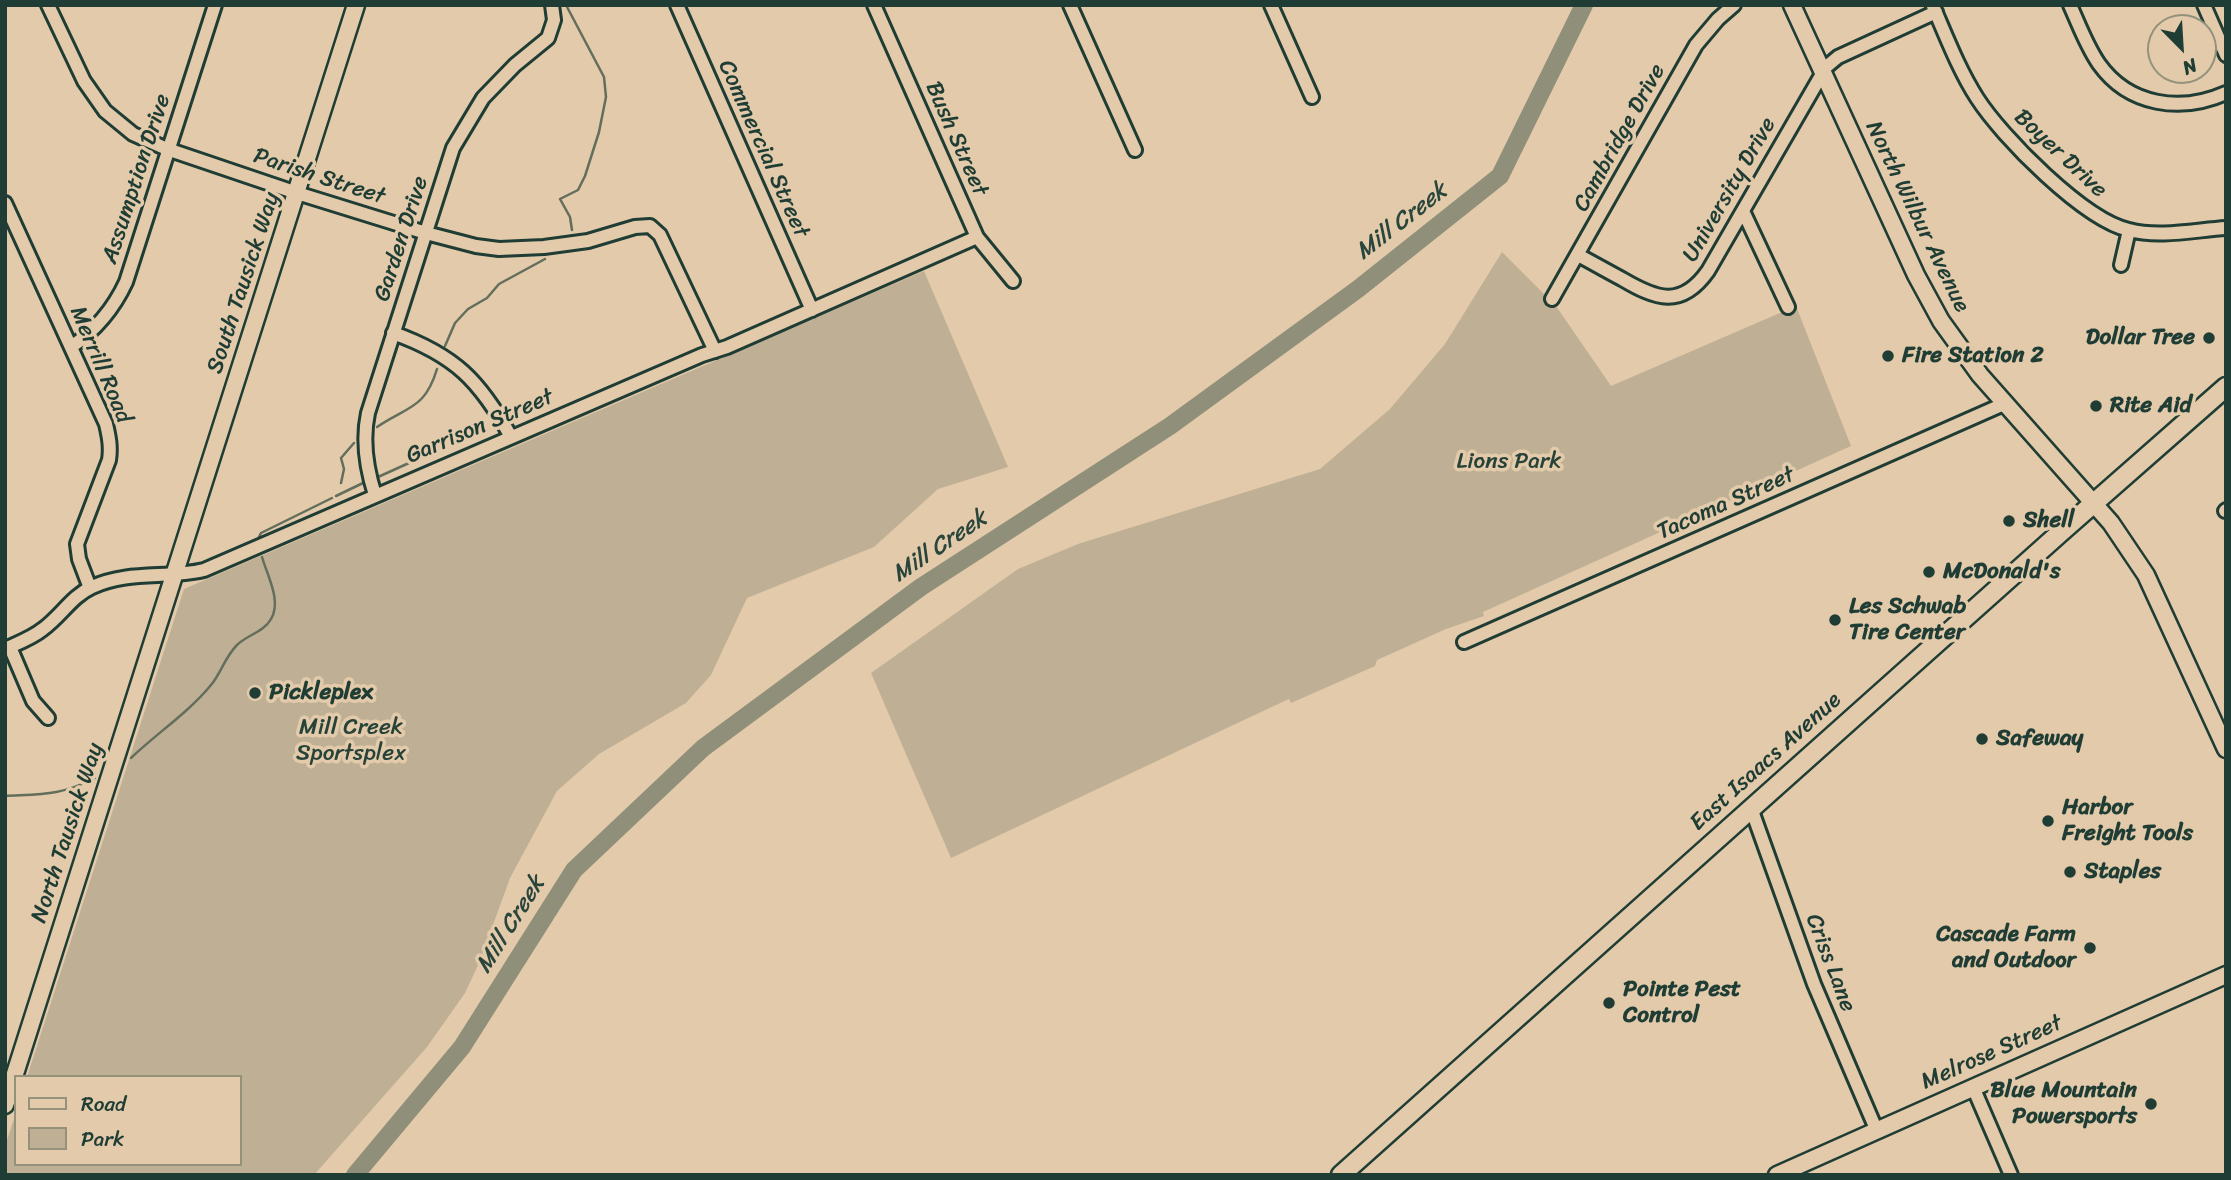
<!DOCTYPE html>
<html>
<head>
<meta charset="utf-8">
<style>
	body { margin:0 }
	#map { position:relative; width:2231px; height:1180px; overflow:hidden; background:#e2caaa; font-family:Sriracha,sans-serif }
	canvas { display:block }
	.frame { position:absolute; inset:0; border:7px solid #1f3d34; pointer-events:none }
	.legend { position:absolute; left:14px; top:1075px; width:228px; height:91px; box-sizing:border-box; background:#e2caaa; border:2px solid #94927b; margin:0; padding:9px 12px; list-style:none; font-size:21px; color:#1f3d34 }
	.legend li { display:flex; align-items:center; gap:14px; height:35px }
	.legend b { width:35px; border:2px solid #94927b }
	.north { position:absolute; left:2147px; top:14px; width:70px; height:70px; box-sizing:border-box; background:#e2caaa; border:2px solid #94927b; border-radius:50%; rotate:156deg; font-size:19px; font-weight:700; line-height:28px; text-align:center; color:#1f3d34 }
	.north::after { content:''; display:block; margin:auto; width:24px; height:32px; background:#1f3d34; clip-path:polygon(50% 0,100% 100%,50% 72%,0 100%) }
</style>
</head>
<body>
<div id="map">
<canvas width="2231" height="1180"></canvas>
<div class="frame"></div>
<ul class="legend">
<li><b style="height:9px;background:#e2caaa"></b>Road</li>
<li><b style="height:19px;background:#bfb095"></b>Park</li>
</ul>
<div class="north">N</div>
</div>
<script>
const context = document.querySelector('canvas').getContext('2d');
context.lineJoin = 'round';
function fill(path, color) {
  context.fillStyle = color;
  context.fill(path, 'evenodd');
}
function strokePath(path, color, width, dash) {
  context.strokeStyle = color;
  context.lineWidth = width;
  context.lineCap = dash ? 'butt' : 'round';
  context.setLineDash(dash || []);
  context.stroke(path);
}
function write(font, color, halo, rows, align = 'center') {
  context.font = font + ' Sriracha,sans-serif';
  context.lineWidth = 7;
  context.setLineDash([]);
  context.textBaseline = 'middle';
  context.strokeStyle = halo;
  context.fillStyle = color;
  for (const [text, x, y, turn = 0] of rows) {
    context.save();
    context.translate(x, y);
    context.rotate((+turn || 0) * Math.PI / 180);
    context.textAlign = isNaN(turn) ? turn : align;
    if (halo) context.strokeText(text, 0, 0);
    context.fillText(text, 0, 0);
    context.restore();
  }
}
fill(new Path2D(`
	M 1502,252 L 1556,306 L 1611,386 L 1796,306 L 1851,446 L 1483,612 L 1484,616 L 1446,629 L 1377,660 L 1375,666 L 1291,703 L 1289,699 L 1246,719 L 951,858 L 871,673 L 1018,569 L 1078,544 L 1320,469 L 1390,409 L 1445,344 Z
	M 924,271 L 1008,467 L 938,489 L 874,547 L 747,598 L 711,675 L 686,703 L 599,754 L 557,791 L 510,878 L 480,961 L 465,993 L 427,1047 L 314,1175 L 5,1175 L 5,1146 L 16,1113 L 16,1164 L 240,1164 L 240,1077 L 27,1077 L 184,589 Z`), '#bfb095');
strokePath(new Path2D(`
	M 566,5 L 604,77 L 606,97 L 599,132 L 585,176 L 578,190 L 560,199 L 570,217 L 572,230
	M 445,346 L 455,323 L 468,309 L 487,298 L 499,284 L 545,259
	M 377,427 C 408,406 425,409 437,369
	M 378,477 L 409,463
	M 341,483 L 344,469 L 341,458 L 354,443
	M 336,496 L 363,483
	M 259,537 L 261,533 L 332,498
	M 131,758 C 157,733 188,713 211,685 C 221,673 225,657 237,645 C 247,635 264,632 271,619 C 282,601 267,575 262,557
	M 5,796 C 43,794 59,796 95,778`), '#636e5d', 2.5);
strokePath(new Path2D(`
	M 355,1175 L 462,1047 L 574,870 L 703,748 L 921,587 L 1170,426 L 1358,289 L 1500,176 L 1584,5`), '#908f79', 18);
const street = new Path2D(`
	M 48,5 L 84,81 L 105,111 L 133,134 L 167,149 L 297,193 L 426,233 L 476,246 L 499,249 L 544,247 L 588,241 L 635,227 L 650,226 L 660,235 L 715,351
	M 677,5 L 812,310
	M 874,5 L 977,237 L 1013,281
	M 1070,5 L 1135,150
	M 1271,5 L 1312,97
	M 2070,5 C 2079,25 2087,47 2099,64 C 2129,106 2181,113 2226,93
	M 2204,5 L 2226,55
	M 1933,6 C 1946,36 1959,70 1977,98 C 2002,137 2084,220 2129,230 C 2159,238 2195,230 2226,228
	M 5,203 L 106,424 C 109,437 111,447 109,460 L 77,544 L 79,559 L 90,588
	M 1743,211 L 1788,307
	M 1578,255 C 1593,263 1607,271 1622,279 C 1656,299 1681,309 1708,271 L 1826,67 L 1838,57 L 1936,12
	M 2121,265 L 2129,230
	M 1552,299 L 1696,45 L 1718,19 L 1734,5
	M 393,333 C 455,355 480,381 511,437
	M 71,347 C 96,330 113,310 126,282 L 215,5
	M 375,495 C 366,467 362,441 368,413 L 453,148 L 483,98 L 515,65 L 548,38 L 554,20 L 552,5
	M 2225,511 L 2226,510
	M 1464,642 L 2006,403
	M 10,647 L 33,701 L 48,718
	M 5,649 C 18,643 32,638 43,629 C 61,616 72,596 92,587 C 129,570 166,579 204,570 L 702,355 L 727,347 L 977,237
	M 1751,808 L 1814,984 L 1876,1129
	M 1973,1087 L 2011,1175`);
const secondary = new Path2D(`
	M 1792,5 L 1916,275 L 1941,321 L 1980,375 L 2111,523 L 2146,575 L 2226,749
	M 5,1105 L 356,5
	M 1777,1175 L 2226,975`);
const primary = new Path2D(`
	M 1341,1175 L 2061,532 L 2226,387`);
strokePath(street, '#1f3d34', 18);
strokePath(secondary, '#1f3d34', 21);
strokePath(primary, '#1f3d34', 23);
strokePath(street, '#e2caaa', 12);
strokePath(secondary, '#e2caaa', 16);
strokePath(primary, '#e2caaa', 18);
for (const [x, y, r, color] of [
	[2209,338,7,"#1f3d34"],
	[1888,356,7,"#1f3d34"],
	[2096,406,7,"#1f3d34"],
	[2009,521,7,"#1f3d34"],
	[1929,572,7,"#1f3d34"],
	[1835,620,7,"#1f3d34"],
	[255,693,7,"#1f3d34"],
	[1982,739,7,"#1f3d34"],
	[2048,821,7,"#1f3d34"],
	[2070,872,7,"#1f3d34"],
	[2090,948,7,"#1f3d34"],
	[1609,1003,7,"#1f3d34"],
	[2151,1104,7,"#1f3d34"]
]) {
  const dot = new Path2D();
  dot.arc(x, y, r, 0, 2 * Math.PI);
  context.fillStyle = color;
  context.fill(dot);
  strokePath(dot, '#e2caaa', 2.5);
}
write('23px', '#1f3d34', '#e2caaa', [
	["Cambridge Drive",1620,138,-61],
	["Bush Street",956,139,66],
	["Commercial Street",763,149,66],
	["Boyer Drive",2060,154,43],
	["Parish Street",319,177,18],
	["Assumption Drive",137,179,-72],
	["University Drive",1730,190,-60],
	["North Wilbur Avenue",1917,217,64],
	["Garden Drive",402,239,-72],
	["South Tausick Way",244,283,-72],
	["Merrill Road",100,365,67],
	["Garrison Street",480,427,-23],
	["Tacoma Street",1726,504,-24],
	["East Isaacs Avenue",1766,762,-42],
	["North Tausick Way",68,833,-72],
	["Criss Lane",1830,963,69],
	["Melrose Street",1992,1053,-24]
]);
write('bold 23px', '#1f3d34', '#e2caaa', [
	["Dollar Tree",2195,338,"right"],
	["Fire Station 2",1902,356],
	["Rite Aid",2110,406],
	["Shell",2023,521],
	["McDonald's",1943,572],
	["Les Schwab",1849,607],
	["Tire Center",1849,633],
	["Pickleplex",269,693],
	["Safeway",1996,739],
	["Harbor",2062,808],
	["Freight Tools",2062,834],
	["Staples",2084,872],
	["Cascade Farm",2076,935,"right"],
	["and Outdoor",2076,961,"right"],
	["Pointe Pest",1623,990],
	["Control",1623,1016],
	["Blue Mountain",2137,1091,"right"],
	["Powersports",2137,1117,"right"]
], 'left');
write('23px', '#274339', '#e2caaa', [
	["Lions Park",1509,462],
	["Mill Creek",351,728],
	["Sportsplex",351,754]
]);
write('italic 24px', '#2a453b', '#e2caaa', [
	["Mill Creek",1402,222,-38],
	["Mill Creek",940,547,-34],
	["Mill Creek",511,925,-58]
]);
</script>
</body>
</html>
